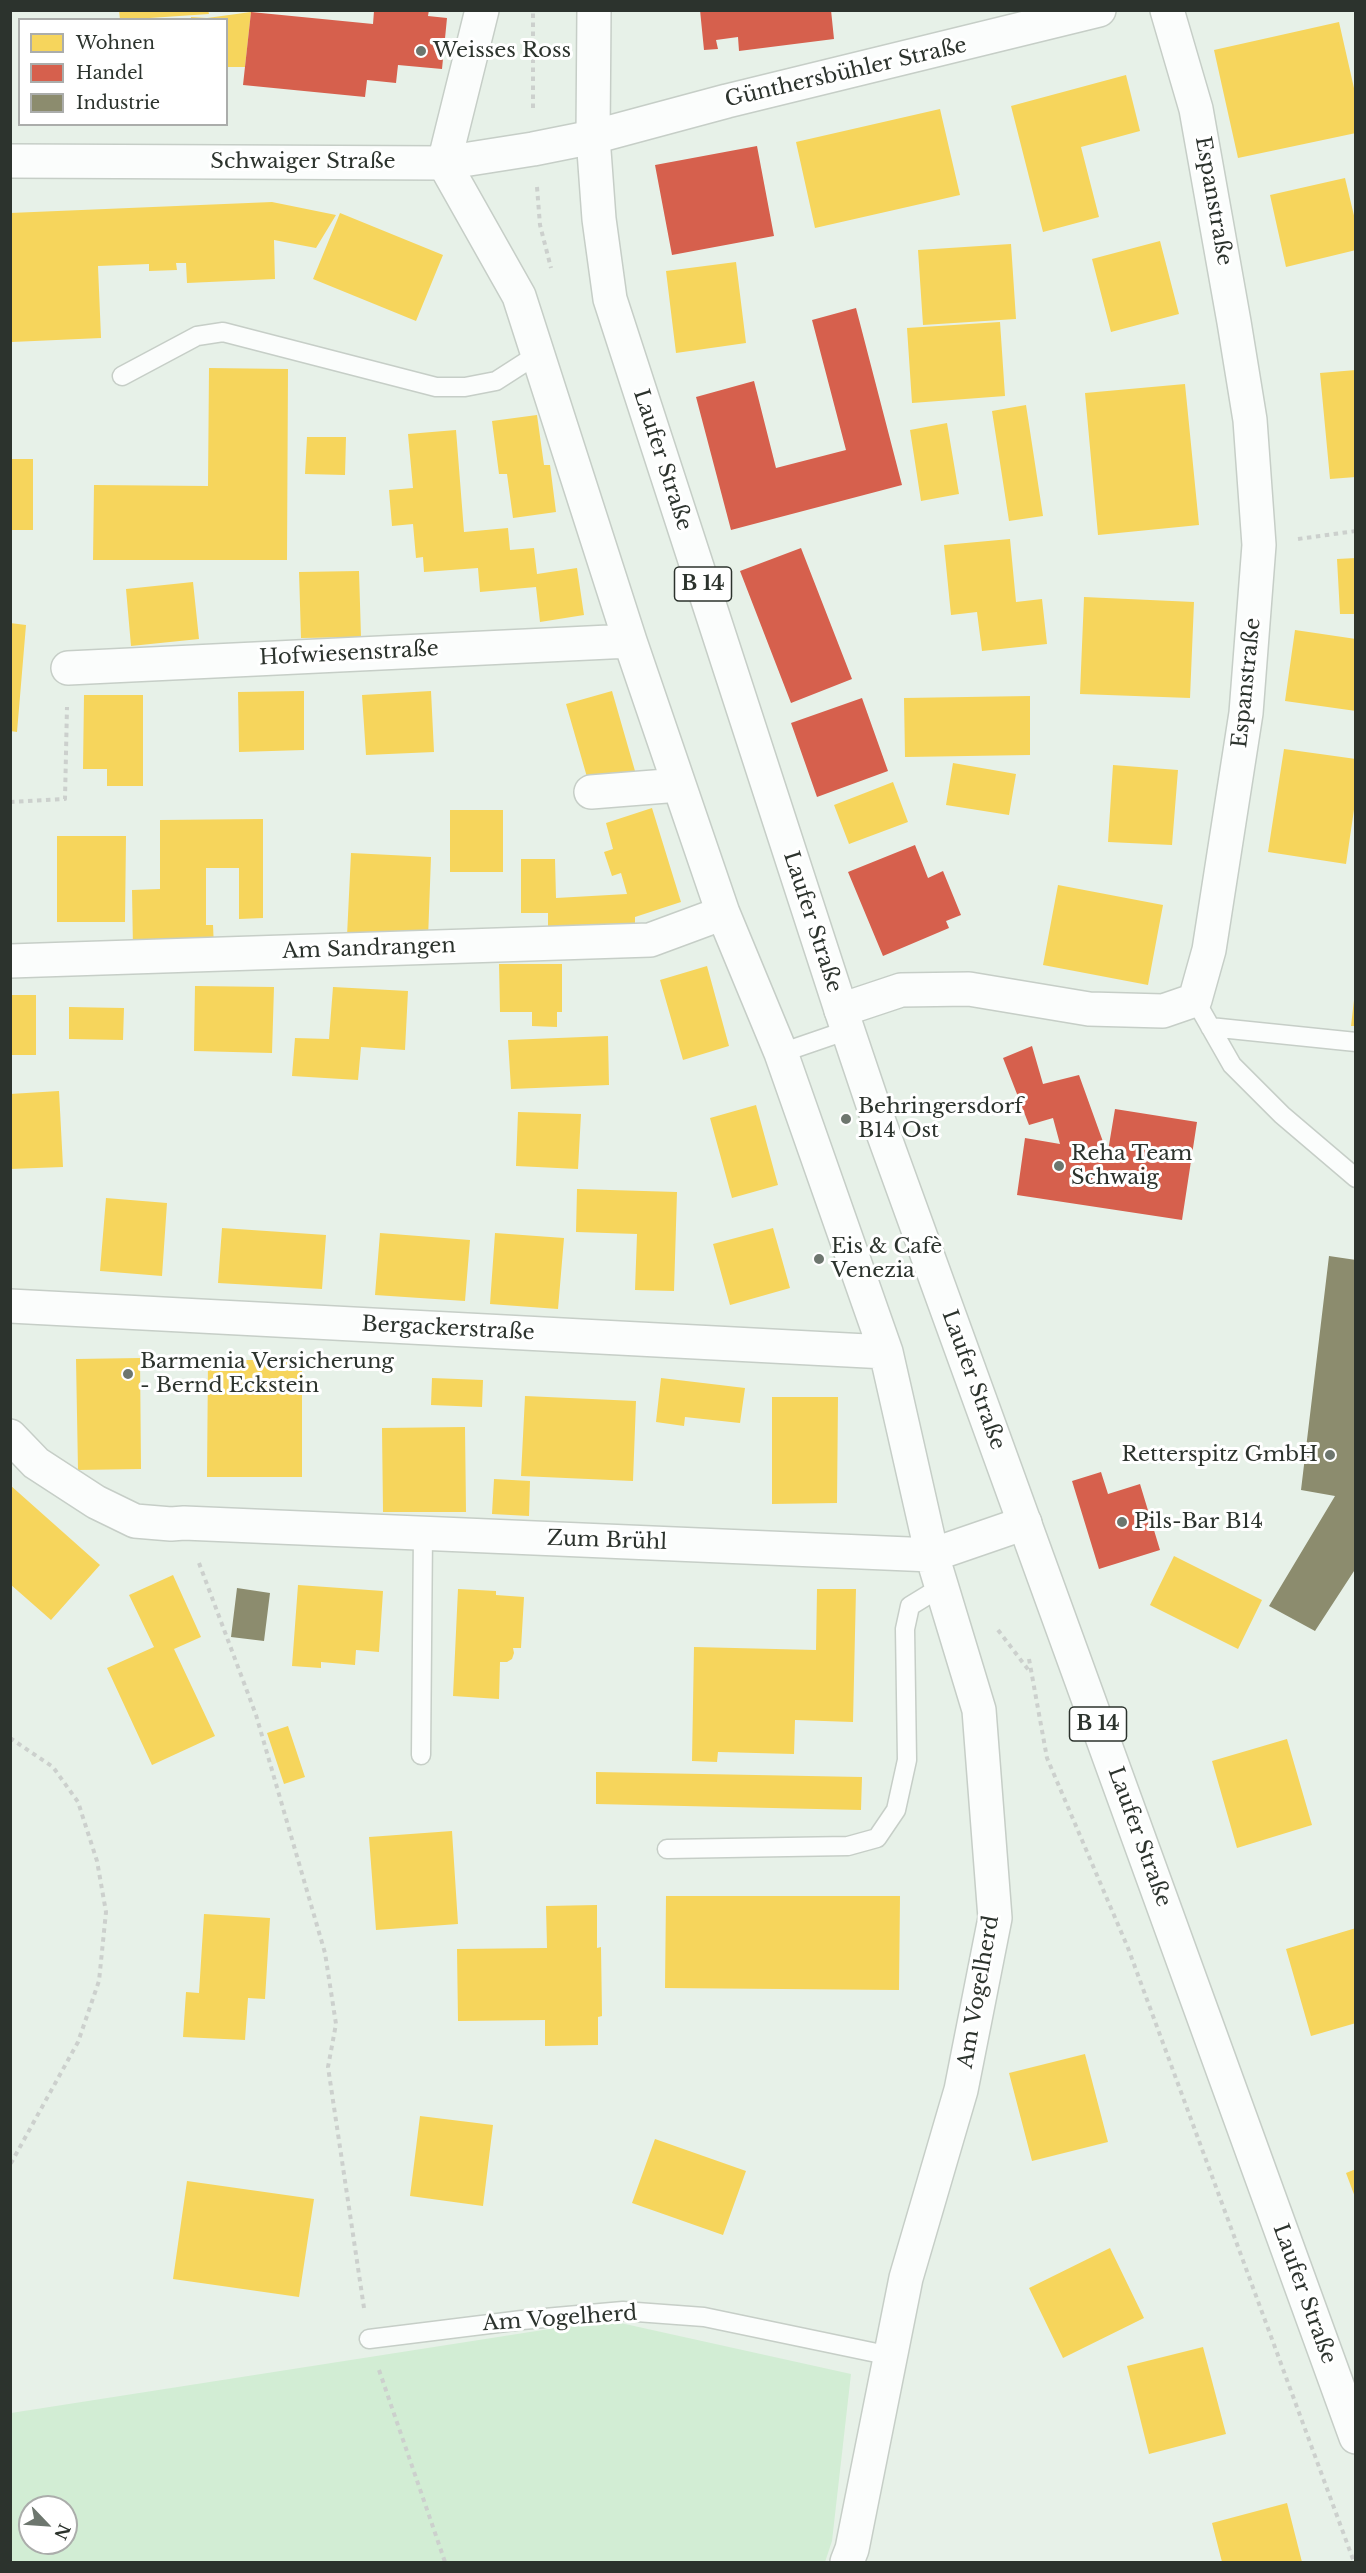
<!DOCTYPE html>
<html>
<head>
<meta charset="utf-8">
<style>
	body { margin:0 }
	#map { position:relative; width:1366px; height:2573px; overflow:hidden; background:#e7f1e8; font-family:"Libre Baskerville",serif }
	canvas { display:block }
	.frame { position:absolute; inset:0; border:12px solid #2c332d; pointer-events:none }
	.legend { position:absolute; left:18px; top:18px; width:210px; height:108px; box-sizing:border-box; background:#fff; border:2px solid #abadab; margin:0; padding:8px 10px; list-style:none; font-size:18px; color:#2c332d }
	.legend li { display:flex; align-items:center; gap:12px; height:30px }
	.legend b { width:30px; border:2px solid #abadab }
	.north { position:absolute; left:18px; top:2495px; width:60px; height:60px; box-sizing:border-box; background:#fff; border:2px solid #abadab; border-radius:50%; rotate:115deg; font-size:16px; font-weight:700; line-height:24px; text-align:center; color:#2c332d }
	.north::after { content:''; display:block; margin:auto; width:21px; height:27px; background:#6d766e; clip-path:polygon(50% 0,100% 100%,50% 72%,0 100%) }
</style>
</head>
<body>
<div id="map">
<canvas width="1366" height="2573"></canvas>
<div class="frame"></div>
<ul class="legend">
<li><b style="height:16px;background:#f6d55c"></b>Wohnen</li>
<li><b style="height:16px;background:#d6604d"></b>Handel</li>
<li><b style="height:16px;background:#8c8c6e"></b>Industrie</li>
</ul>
<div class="north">N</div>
</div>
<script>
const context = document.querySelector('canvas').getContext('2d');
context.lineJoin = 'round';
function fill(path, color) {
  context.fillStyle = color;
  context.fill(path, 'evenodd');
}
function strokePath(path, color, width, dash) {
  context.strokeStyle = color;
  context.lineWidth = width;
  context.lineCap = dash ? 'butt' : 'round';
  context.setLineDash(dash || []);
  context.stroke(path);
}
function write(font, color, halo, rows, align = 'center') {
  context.font = font + ' "Libre Baskerville",serif';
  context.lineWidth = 6;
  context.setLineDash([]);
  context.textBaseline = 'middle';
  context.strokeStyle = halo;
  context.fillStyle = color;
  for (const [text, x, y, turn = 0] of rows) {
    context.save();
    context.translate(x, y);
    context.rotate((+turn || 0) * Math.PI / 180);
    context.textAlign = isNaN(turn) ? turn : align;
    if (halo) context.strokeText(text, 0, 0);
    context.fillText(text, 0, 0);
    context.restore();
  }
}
fill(new Path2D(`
	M 607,2320 L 851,2374 L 832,2541 L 825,2562 L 11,2562 L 11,2413 ZM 30,2507 L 66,2507 L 66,2543 L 30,2543 Z`), '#d2edd4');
fill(new Path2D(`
	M 119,10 L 208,10 L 209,14 L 120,20 Z
	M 251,12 L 245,67 L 226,67 L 226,20 L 191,20 L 191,17 L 207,18 Z
	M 1339,22 L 1356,97 L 1356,133 L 1238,158 L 1214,50 Z
	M 1126,75 L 1140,131 L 1081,147 L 1099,217 L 1043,232 L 1011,106 Z
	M 940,109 L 960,195 L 815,228 L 796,142 Z
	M 1345,178 L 1356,224 L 1356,250 L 1286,267 L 1270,195 Z
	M 272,202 L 336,215 L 316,248 L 274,240 L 275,279 L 187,283 L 186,263 L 176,263 L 177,270 L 149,271 L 149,264 L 98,266 L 101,338 L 12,342 L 10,213 Z
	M 340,213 L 443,255 L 416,321 L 313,279 Z
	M 1160,241 L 1179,314 L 1111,332 L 1092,259 Z
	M 1011,244 L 1016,319 L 923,325 L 918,250 Z
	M 736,262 L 746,343 L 676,353 L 666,271 Z
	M 1000,322 L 1005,396 L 912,403 L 907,328 Z
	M 209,368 L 288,369 L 287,560 L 93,560 L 94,485 L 208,486 Z
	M 1356,370 L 1356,477 L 1330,479 L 1320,373 Z
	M 1185,384 L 1199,525 L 1098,535 L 1085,393 Z
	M 1026,405 L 1043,516 L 1009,521 L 992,411 Z
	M 537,415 L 544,465 L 550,465 L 556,512 L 513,518 L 507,474 L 499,474 L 492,421 Z
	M 947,423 L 959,494 L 921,501 L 910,430 Z
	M 456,430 L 464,532 L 508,528 L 510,550 L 534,548 L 537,574 L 577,568 L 584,615 L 540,622 L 536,587 L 480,592 L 478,568 L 424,572 L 423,557 L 416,558 L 413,524 L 392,526 L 389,490 L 413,488 L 408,434 Z
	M 307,437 L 346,437 L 345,475 L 305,474 Z
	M 10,459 L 33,459 L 33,530 L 10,530 Z
	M 1010,539 L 1016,602 L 1042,599 L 1047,644 L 982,651 L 977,612 L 951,615 L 944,545 Z
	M 1356,558 L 1356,614 L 1340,614 L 1337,559 Z
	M 359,571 L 361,637 L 301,638 L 299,572 Z
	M 193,582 L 199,639 L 131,646 L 126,589 Z
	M 1084,597 L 1194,602 L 1190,698 L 1080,694 Z
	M 10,623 L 26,625 L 17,732 L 10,731 Z
	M 1295,630 L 1356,639 L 1356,711 L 1285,701 Z
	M 304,691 L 304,750 L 239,752 L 238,692 Z
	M 431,691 L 434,752 L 366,755 L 362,695 Z
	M 612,691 L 635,771 L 589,784 L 566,704 Z
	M 84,695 L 143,695 L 143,786 L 107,786 L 107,769 L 83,769 Z
	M 1030,696 L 1030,755 L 905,757 L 904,698 Z
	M 1284,749 L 1356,759 L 1356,796 L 1346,864 L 1268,852 Z
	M 953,763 L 1016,774 L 1009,815 L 946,805 Z
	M 1113,765 L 1178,770 L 1172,845 L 1108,842 Z
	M 893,782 L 908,822 L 849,844 L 834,805 Z
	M 652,808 L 681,902 L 635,917 L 635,931 L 548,935 L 548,913 L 521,913 L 521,859 L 555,859 L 556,898 L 627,894 L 621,873 L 612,876 L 604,852 L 613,849 L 606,823 Z
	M 450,810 L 503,810 L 503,872 L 450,872 Z
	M 263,819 L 263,918 L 239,919 L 239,868 L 206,868 L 206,925 L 213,925 L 214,948 L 133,949 L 132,890 L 160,889 L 160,820 Z
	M 57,836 L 126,836 L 125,922 L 57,922 Z
	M 351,853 L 431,857 L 428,939 L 347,936 Z
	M 1058,885 L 1163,905 L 1148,985 L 1043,965 Z
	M 499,964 L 562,964 L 562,1012 L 557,1012 L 557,1027 L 532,1026 L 532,1012 L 500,1012 Z
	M 707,966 L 729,1046 L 683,1060 L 660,980 Z
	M 195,986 L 274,987 L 272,1053 L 194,1051 Z
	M 333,987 L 408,991 L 405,1050 L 361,1047 L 358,1080 L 292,1076 L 295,1038 L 329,1039 Z
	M 10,995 L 36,995 L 36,1055 L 10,1055 Z
	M 1354,1000 L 1356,1000 L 1356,1026 L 1351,1026 Z
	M 69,1007 L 124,1008 L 123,1040 L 69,1039 Z
	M 608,1036 L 609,1085 L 511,1089 L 508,1040 Z
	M 59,1091 L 63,1167 L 10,1169 L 10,1094 Z
	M 756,1105 L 778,1185 L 732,1198 L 710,1118 Z
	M 518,1112 L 581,1114 L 578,1169 L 516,1166 Z
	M 577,1189 L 677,1192 L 674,1291 L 635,1290 L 637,1234 L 576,1232 Z
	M 106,1198 L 167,1203 L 162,1276 L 100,1271 Z
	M 222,1228 L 326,1235 L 322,1289 L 218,1283 Z
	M 773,1228 L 790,1288 L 730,1305 L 713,1244 Z
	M 380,1233 L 470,1240 L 465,1301 L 375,1295 Z
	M 495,1233 L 564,1238 L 558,1309 L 490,1304 Z
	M 140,1358 L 141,1469 L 78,1470 L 76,1359 Z
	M 208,1360 L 302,1360 L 302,1477 L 207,1477 Z
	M 432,1378 L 483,1380 L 482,1407 L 431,1405 Z
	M 661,1378 L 745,1388 L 740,1423 L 685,1417 L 684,1426 L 656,1422 Z
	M 525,1396 L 636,1401 L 633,1481 L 521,1476 Z
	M 772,1397 L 838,1397 L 837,1503 L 772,1504 Z
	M 465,1427 L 466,1512 L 383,1512 L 382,1428 Z
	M 494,1479 L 530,1481 L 529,1516 L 492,1514 Z
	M 10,1485 L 100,1565 L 51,1620 L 10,1584 Z
	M 1174,1556 L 1262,1600 L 1238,1649 L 1150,1605 Z
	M 173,1575 L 201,1637 L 174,1649 L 215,1736 L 152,1765 L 107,1668 L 154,1647 L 129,1595 Z
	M 298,1585 L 383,1591 L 379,1652 L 356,1650 L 355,1665 L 321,1662 L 321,1668 L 292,1666 Z
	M 458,1589 L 496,1591 L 496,1595 L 524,1597 L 521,1648 L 513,1648 L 514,1653 L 512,1659 L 507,1662 L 500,1662 L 499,1699 L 453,1696 Z
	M 817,1589 L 856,1589 L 853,1722 L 795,1720 L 794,1754 L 718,1752 L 717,1762 L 692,1761 L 694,1647 L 816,1650 Z
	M 288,1726 L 305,1777 L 284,1784 L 267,1733 Z
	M 1287,1739 L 1312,1825 L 1237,1848 L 1212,1761 Z
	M 596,1772 L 862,1777 L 861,1810 L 596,1804 Z
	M 452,1831 L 458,1924 L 376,1930 L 369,1837 Z
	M 666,1896 L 900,1896 L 899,1990 L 665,1988 Z
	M 597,1905 L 597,1948 L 601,1947 L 602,2016 L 598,2017 L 598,2045 L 545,2046 L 545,2020 L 458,2021 L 457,1949 L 547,1948 L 546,1906 Z
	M 204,1914 L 270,1918 L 265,1999 L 248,1998 L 245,2040 L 183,2037 L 186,1992 L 199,1993 Z
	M 1356,1928 L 1356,2023 L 1311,2036 L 1286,1949 Z
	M 1085,2054 L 1108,2142 L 1032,2161 L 1009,2073 Z
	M 420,2116 L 493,2125 L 483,2206 L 410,2196 Z
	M 655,2139 L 746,2171 L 723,2235 L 632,2203 Z
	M 1356,2169 L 1356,2197 L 1355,2197 L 1346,2173 Z
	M 187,2181 L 314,2199 L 299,2297 L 173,2279 Z
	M 1110,2248 L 1144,2318 L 1063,2358 L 1029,2288 Z
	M 1203,2347 L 1226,2434 L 1149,2454 L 1127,2366 Z
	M 1287,2503 L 1302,2562 L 1222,2562 L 1212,2523 Z`), '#f6d55c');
fill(new Path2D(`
	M 384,10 L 429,10 L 428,16 L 447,18 L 442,69 L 398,65 L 396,83 L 367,80 L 365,97 L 243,85 L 251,12 L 373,24 L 374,11 Z
	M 700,10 L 831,10 L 834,39 L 739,51 L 738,37 L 716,40 L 718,49 L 704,50 Z
	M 757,146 L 774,236 L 672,255 L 655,165 Z
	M 856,308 L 902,485 L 731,530 L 696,397 L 754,381 L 776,468 L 846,450 L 812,320 Z
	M 801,548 L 852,679 L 791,703 L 740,571 Z
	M 862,698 L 888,771 L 817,797 L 791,723 Z
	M 915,845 L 928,878 L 943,871 L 961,915 L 946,921 L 949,928 L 883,956 L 848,872 Z
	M 1032,1046 L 1043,1084 L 1079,1075 L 1106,1150 L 1108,1151 L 1115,1109 L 1197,1122 L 1182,1220 L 1017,1195 L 1025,1138 L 1060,1144 L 1053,1118 L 1029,1125 L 1003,1058 Z
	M 1101,1472 L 1108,1494 L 1140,1484 L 1160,1550 L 1099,1569 L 1072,1481 Z`), '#d6604d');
fill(new Path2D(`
	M 1329,1256 L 1356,1260 L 1356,1568 L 1315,1631 L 1269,1606 L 1335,1496 L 1301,1490 Z
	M 237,1588 L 270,1593 L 264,1641 L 231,1637 Z`), '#8c8c6e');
const lane = new Path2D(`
	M 122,376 L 197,336 L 223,332 L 436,387 L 465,387 L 496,381 L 538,354
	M 1195,1000 L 1232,1065 L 1282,1115 L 1356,1178
	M 1210,1027 L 1356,1042
	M 781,1053 L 848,1030
	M 421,1755 L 423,1533
	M 667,1849 L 848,1846 L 877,1838 L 896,1810 L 907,1760 L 905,1629 L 910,1606 L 941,1587
	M 369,2339 L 522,2320 L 623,2311 L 704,2317 L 891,2356`);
const street = new Path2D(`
	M 482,10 L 444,163 L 519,296 L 630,641 L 723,913 L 781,1053 L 886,1352 L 932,1555 L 979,1710 L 995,1918 L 961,2090 L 906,2278 L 852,2549 L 847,2562
	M 68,668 L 630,641
	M 591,792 L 679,785
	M 10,961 L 650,940 L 723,913
	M 841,1010 L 901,990 L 969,989 L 1089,1009 L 1163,1011 L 1195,1000 L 1209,950 L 1246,713 L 1259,545 L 1250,420 L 1234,322 L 1196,109 L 1167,10
	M 10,1306 L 886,1352
	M 10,1436 L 36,1463 L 96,1502 L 135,1521 L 171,1524 L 184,1523 L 932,1555 L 1025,1523`);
const secondary = new Path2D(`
	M 10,161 L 444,163 L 533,149 L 593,137 L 727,101 L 1099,10`);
const primary = new Path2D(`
	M 594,10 L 593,137 L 599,219 L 610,299 L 841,1010 L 874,1108 L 1356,2437`);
strokePath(lane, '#c6cec7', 21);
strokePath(street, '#c6cec7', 36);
strokePath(secondary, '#c6cec7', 36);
strokePath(primary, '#c6cec7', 36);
strokePath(new Path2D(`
	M 533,108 L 533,10
	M 537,187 L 540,225 L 551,268
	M 1298,539 L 1356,531
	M 10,802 L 65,799 L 67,707
	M 199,1563 L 256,1715 L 325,1953 L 336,2024 L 328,2067 L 364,2308
	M 998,1630 L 1030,1672
	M 1029,1659 L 1047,1758 L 1128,1948 L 1354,2562
	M 10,1738 L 53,1767 L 78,1802 L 97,1861 L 106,1912 L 99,1981 L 78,2042 L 10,2165
	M 379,2370 L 445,2562`), '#ccd0cd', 4, [4.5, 4.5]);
strokePath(lane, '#fbfdfc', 18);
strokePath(street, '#fbfdfc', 33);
strokePath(secondary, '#fbfdfc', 33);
strokePath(primary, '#fbfdfc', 33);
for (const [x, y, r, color] of [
	[421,51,6,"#6d766e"],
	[846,1119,6,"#6d766e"],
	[1059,1166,6,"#6d766e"],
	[819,1259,6,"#6d766e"],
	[128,1374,6,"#6d766e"],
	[1330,1455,6,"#6d766e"],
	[1122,1522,6,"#6d766e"]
]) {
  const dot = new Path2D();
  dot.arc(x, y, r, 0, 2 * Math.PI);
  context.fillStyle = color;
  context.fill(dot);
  strokePath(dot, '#fff', 2);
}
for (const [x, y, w] of [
	[703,584,57],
	[1098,1724,57]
]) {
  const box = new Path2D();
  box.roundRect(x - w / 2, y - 17, w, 34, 4.5);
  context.fillStyle = '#fff';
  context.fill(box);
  strokePath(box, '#2c332d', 1.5);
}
write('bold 20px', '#2c332d', null, [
	["B 14",703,584],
	["B 14",1098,1724]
]);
write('21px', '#2c332d', '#fff', [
	["Weisses Ross",433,51],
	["Behringersdorf",858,1107],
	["B14 Ost",858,1131],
	["Reha Team",1071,1154],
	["Schwaig",1071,1178],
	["Eis & Cafè",831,1247],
	["Venezia",831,1271],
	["Barmenia Versicherung",140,1362],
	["- Bernd Eckstein",140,1386],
	["Retterspitz GmbH",1318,1455,"right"],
	["Pils-Bar B14",1134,1522]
], 'left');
write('21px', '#2c332d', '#fff', [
	["Günthersbühler Straße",846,73,-13],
	["Schwaiger Straße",303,162],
	["Espanstraße",1213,201,80],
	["Laufer Straße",662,460,72],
	["Hofwiesenstraße",349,654,-3],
	["Espanstraße",1247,683,-84],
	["Laufer Straße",812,922,72],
	["Am Sandrangen",369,949,-2],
	["Bergackerstraße",448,1329,3],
	["Laufer Straße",973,1380,70],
	["Zum Brühl",607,1541,2],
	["Laufer Straße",1139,1837,70],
	["Am Vogelherd",979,1992,-80],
	["Laufer Straße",1304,2294,70],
	["Am Vogelherd",560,2319,-4]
]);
</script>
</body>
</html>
